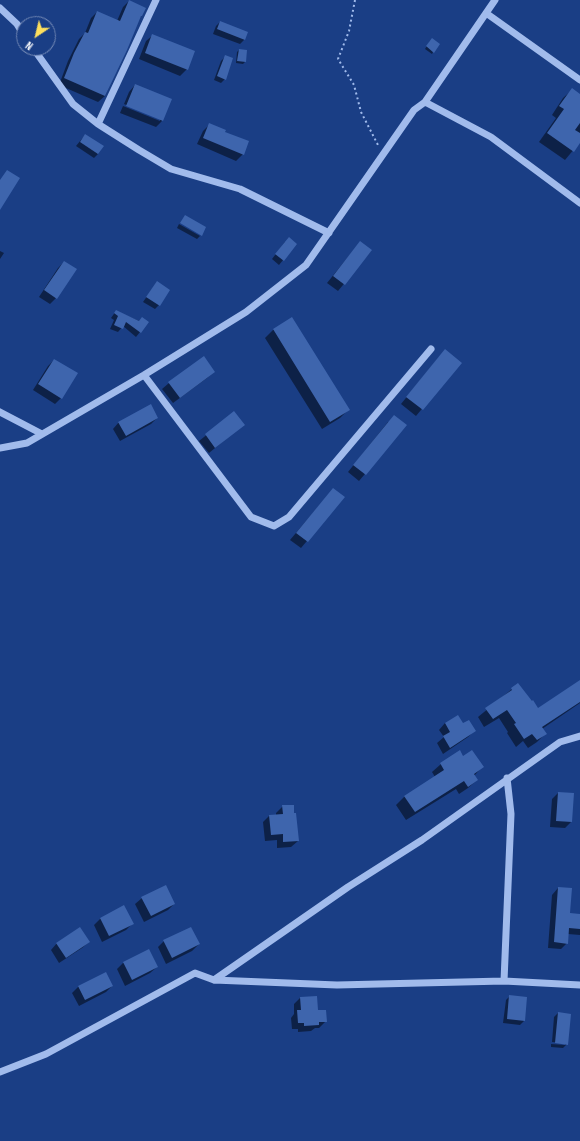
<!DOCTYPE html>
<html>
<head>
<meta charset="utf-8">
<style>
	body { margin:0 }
	#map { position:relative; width:580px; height:1141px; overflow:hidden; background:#1a3e85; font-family:"Sofia Sans Condensed",sans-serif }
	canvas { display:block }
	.north { position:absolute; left:16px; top:16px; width:40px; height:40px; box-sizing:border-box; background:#1a3e85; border:1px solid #768bb6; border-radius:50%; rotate:215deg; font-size:11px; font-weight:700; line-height:16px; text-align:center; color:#fff }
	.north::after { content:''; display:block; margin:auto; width:14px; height:18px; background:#fddf5d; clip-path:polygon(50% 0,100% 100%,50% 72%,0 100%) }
</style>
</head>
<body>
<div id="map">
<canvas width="580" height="1141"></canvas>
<div class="north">N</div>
</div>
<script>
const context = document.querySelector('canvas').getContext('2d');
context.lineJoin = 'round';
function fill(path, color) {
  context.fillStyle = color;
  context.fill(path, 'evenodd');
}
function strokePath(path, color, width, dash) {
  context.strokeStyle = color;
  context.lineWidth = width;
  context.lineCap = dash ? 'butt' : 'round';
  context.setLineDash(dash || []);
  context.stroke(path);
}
fill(new Path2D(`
	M 129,1 L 141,16 L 139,18 L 105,96 L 98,102 L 59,85 L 68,61 L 79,39 L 85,33 L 91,18 L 97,12 L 117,21 L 123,7 Z
	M 220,22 L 245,39 L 240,44 L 213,34 L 216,26 Z
	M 153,35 L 187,69 L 180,76 L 139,59 L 146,41 Z
	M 430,41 L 433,52 L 432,54 L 425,49 Z
	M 239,50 L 245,62 L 243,64 L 236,63 L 237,52 Z
	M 225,57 L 225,79 L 221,83 L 214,80 L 221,61 Z
	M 135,85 L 171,100 L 162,121 L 156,127 L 120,113 L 123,106 L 160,121 L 160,119 L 124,104 L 129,92 Z
	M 572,90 L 580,96 L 580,142 L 565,160 L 539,142 L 556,118 L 552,115 L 563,98 Z
	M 209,125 L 224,132 L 243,154 L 236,161 L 197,144 L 203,131 Z
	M 85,135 L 98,154 L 94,158 L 76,146 Z
	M 179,224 L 200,236 L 197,239 L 177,228 Z
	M 285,242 L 296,244 L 279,265 L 272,259 Z
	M 360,242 L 371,251 L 338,291 L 327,283 Z
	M 0,251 L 4,253 L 0,259 Z
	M 64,262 L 56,298 L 50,304 L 39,297 L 58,268 Z
	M 157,282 L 159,305 L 155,309 L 143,302 Z
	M 116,311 L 139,321 L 148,322 L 136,337 L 123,326 L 118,332 L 110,329 L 114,320 L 111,318 Z
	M 292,319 L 348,410 L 340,418 L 322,429 L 265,338 L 273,330 Z
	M 439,357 L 460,363 L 416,416 L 401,404 Z
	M 54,360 L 61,398 L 55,404 L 33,390 L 48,366 Z
	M 214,372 L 207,378 L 173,403 L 162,389 L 169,383 Z
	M 234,413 L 243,425 L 209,453 L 199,441 Z
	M 157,418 L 151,424 L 120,441 L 113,429 L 119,422 Z
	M 388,422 L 406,425 L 359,481 L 348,472 Z
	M 333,489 L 343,498 L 301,548 L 290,540 Z
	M 580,685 L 580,703 L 542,729 L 545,734 L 537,742 L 528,748 L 523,741 L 516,747 L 507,733 L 508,732 L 499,718 L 484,727 L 478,717 L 512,689 L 538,709 Z
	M 445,723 L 463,725 L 474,731 L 468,737 L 443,754 L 437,743 L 444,737 L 439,730 Z
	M 463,757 L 482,767 L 474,776 L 477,780 L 468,788 L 459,794 L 456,789 L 406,820 L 396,805 L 405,796 L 435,777 L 432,772 L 441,764 Z
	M 558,793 L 573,794 L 571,822 L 565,828 L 550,827 L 552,799 Z
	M 283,806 L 298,841 L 291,847 L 277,848 L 277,840 L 265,841 L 263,822 L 269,816 L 276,815 L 276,813 Z
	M 558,888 L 569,914 L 580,915 L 580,935 L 568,934 L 567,943 L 561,949 L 548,948 L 552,895 Z
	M 142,898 L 174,904 L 168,910 L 144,922 L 135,904 Z
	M 124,907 L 132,924 L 126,930 L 102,942 L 94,925 L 100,919 Z
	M 164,941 L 199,944 L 192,951 L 166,964 L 158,947 Z
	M 89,942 L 82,948 L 59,963 L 51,950 L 57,943 Z
	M 123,963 L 157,967 L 150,973 L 125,986 L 117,969 Z
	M 79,986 L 112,986 L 106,992 L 79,1006 L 72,993 Z
	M 510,996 L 524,1021 L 520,1025 L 503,1023 L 506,1000 Z
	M 300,998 L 317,1011 L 326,1021 L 319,1028 L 315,1028 L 311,1031 L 298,1032 L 298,1029 L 292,1029 L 291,1018 L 294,1014 L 294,1004 Z
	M 558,1013 L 567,1044 L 563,1048 L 551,1047 L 551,1044 L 565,1045 L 565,1043 L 552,1042 L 554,1017 Z`), '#0007');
fill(new Path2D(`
	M 129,0 L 146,8 L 142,16 L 141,16 L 127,50 L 105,96 L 64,78 L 74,53 L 85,32 L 88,33 L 97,11 L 120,21 Z
	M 220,21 L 248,32 L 245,40 L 217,29 Z
	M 152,34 L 195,51 L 188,70 L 145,53 Z
	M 432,38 L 440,44 L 434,53 L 426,46 Z
	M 239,49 L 247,50 L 246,62 L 237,61 Z
	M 225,55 L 233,58 L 226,80 L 217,76 Z
	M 135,84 L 172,99 L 163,121 L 126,106 Z
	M 572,88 L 580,94 L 580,123 L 575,130 L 580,133 L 580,143 L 574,152 L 547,133 L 564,109 L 559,106 Z
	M 209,123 L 226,130 L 225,132 L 249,141 L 244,155 L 203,138 Z
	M 85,134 L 104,146 L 98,154 L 80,142 Z
	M 7,170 L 20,178 L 0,210 L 0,180 Z
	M 185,215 L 206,227 L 202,236 L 180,223 Z
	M 289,237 L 297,244 L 284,261 L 275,254 Z
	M 360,241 L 372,250 L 345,285 L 333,276 Z
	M 64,261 L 77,269 L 57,299 L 44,290 Z
	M 157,281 L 170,290 L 160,306 L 146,297 Z
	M 116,310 L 139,321 L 142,317 L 149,322 L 141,333 L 126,322 L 123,329 L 114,325 L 118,316 L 114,313 Z
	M 292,317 L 350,410 L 330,422 L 273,329 Z
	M 445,349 L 462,363 L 423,410 L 406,397 Z
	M 204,356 L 215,372 L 180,398 L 168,382 Z
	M 54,359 L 78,373 L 62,399 L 38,384 Z
	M 151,404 L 158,418 L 126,436 L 118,422 Z
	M 234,411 L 245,425 L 215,448 L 205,434 Z
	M 394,415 L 407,425 L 366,475 L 353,465 Z
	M 333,488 L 345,497 L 308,542 L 296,533 Z
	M 580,680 L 580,702 L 542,727 L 547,734 L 537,740 L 532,734 L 524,739 L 514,724 L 516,723 L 507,710 L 493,719 L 485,708 L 512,690 L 511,688 L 518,683 L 532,701 L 533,700 L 538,708 Z
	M 458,715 L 463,723 L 469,720 L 476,731 L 450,748 L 443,736 L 450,732 L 445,723 Z
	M 460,750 L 463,756 L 472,750 L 484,767 L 474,774 L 478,780 L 468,787 L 464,781 L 415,812 L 404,796 L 444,770 L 440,763 Z
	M 558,792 L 574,793 L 572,822 L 556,821 Z
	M 282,805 L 294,805 L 294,813 L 296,813 L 299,841 L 283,842 L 283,834 L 271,835 L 269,815 L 283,814 Z
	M 166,885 L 175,904 L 151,916 L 141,897 Z
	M 558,887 L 572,888 L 570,913 L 580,914 L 580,929 L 569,928 L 568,944 L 554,942 Z
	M 124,905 L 134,924 L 109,936 L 100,918 Z
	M 80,927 L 90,942 L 66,958 L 56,943 Z
	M 191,927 L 200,944 L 172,958 L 163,940 Z
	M 149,949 L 158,967 L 132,980 L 123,962 Z
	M 106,972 L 113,986 L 85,1000 L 78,986 Z
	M 509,995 L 527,997 L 525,1021 L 507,1019 Z
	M 317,996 L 318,1010 L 326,1010 L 327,1022 L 319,1022 L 319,1025 L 304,1026 L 304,1023 L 298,1023 L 297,1010 L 301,1010 L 300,997 Z
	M 558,1012 L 571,1014 L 568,1045 L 555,1043 Z`), '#3e65ad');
strokePath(new Path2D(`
	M 355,0 L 349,31 L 338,59 L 354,85 L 361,112 L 379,147`), '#a1bbec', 2, [2, 3]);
strokePath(new Path2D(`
	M 0,8 L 17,24 L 24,35
	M 486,13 L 580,80
	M 33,48 L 73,104 L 98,124 L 139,150 L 171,169 L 240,189 L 329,233
	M 425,102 L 495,0
	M 98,124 L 156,0
	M 144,375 L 251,517 L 274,526 L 289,517 L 431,349
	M 0,412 L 42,434
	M 0,448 L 27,443 L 144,375 L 246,312 L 306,265 L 414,110 L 425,102 L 491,137 L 580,203
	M 214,980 L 348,887 L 422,840 L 560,742 L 580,736
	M 504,981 L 511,814 L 507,778
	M 0,1072 L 46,1054 L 195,973 L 214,980 L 337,985 L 504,981 L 580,985`), '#a1bbec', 7);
</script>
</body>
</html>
